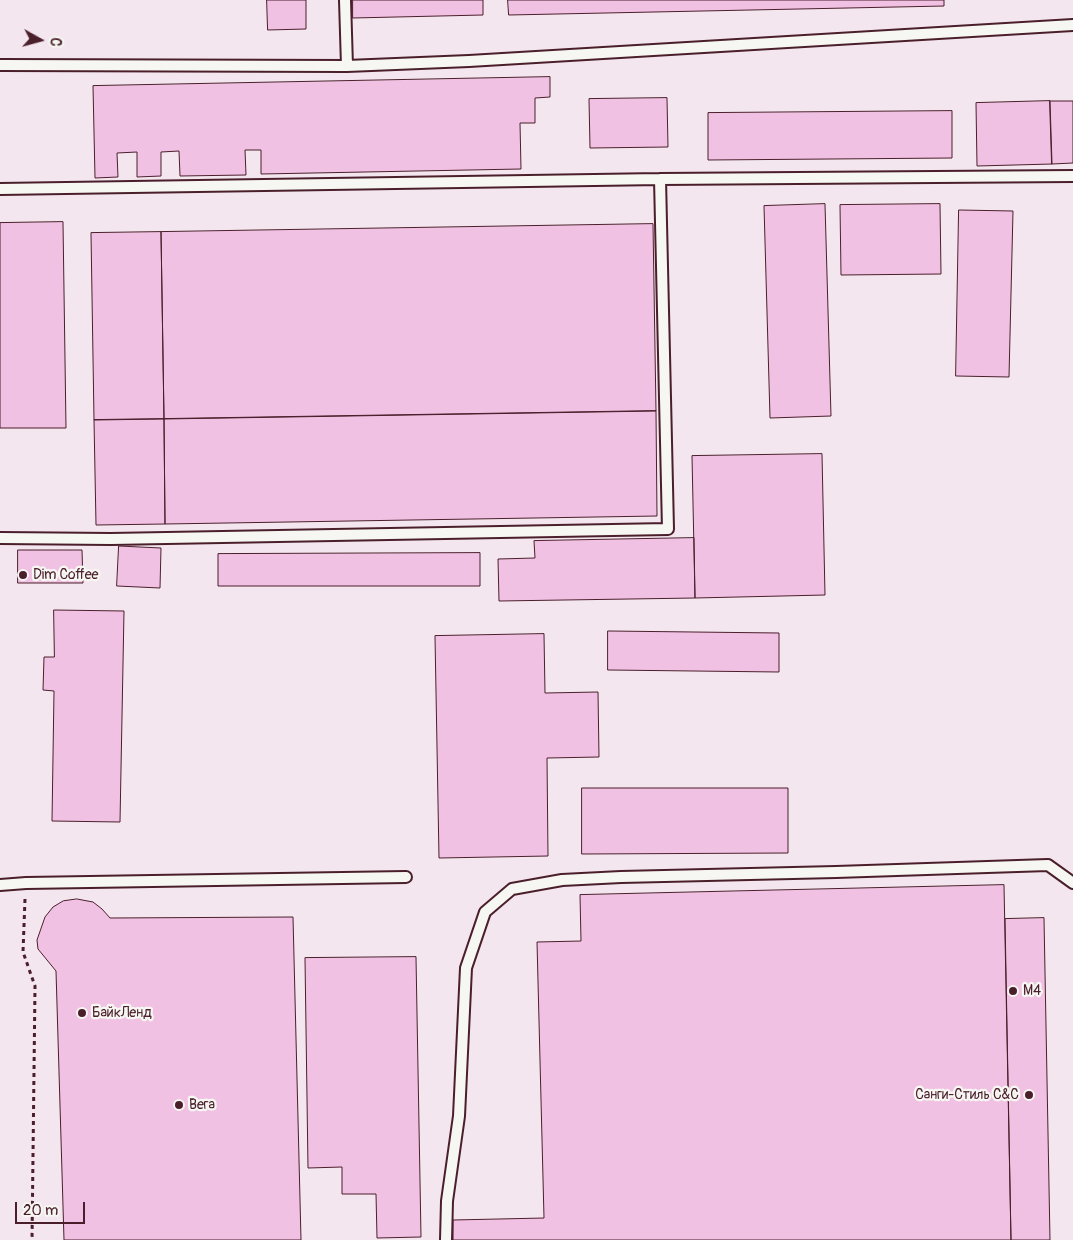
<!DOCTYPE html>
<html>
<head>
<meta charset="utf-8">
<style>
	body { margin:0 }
	#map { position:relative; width:1073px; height:1240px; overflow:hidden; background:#f4e6ee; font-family:Pangolin,sans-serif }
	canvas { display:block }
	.north { position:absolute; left:15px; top:15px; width:50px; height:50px; -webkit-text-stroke:4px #f6f6f2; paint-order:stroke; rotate:97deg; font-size:14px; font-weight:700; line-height:20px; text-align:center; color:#4a1f2b }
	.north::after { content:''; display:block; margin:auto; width:18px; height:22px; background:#4a1f2b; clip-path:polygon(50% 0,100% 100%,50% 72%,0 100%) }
	.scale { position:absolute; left:15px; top:1202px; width:70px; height:22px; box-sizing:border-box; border:2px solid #4a1f2b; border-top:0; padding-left:6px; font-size:15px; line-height:18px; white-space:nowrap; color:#4a1f2b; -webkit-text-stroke:4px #f6f6f2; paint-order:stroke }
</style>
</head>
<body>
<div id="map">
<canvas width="1073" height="1240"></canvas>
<div class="north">С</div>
<div class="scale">20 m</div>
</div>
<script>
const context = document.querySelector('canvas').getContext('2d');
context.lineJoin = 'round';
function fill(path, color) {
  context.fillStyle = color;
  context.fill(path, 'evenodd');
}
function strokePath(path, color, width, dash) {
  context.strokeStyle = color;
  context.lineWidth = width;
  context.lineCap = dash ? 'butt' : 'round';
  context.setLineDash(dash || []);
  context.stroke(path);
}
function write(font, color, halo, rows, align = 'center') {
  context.font = font + ' Pangolin,sans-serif';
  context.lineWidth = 4.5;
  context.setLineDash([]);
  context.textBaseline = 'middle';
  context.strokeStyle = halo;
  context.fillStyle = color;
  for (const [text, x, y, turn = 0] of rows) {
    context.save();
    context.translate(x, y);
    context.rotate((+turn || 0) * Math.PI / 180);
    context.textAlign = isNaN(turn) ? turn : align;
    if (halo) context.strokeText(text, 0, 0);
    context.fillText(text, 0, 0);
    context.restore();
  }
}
const building = new Path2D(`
	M 267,0 L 306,0 L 306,29 L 268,30 Z
	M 353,0 L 483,0 L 483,15 L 353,18 Z
	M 508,0 L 944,0 L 944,6 L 509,15 Z
	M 550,77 L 550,97 L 535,98 L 535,123 L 520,123 L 521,169 L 261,174 L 261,150 L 245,150 L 246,175 L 180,176 L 179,151 L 161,152 L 161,176 L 137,177 L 137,152 L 117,153 L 118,177 L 95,178 L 93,86 Z
	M 667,98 L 668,147 L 590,148 L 589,99 Z
	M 1050,101 L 1073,101 L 1073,163 L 1052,164 Z
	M 1050,101 L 1052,164 L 977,166 L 976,103 Z
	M 952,111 L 952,158 L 708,160 L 708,113 Z
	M 825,204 L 831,416 L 770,418 L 764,206 Z
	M 940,204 L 941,274 L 841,275 L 840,205 Z
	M 959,210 L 1013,211 L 1009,377 L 956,376 Z
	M 63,222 L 66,428 L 0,428 L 0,223 Z
	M 653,224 L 656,411 L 164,419 L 161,232 Z
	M 161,232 L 164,419 L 94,420 L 91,233 Z
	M 656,411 L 657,516 L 165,524 L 164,419 Z
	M 164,419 L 165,524 L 96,525 L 94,420 Z
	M 822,454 L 825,595 L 695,598 L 692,456 Z
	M 694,538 L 695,598 L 499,601 L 498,559 L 535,558 L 534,541 Z
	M 119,546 L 161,548 L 160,588 L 117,586 Z
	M 18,550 L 82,550 L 83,583 L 18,583 Z
	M 480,553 L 480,586 L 218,586 L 218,554 Z
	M 54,610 L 124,611 L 120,822 L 52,821 L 54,691 L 43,690 L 44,657 L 54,657 Z
	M 608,631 L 779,633 L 779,672 L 608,670 Z
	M 544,634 L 545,693 L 598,692 L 599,757 L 547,758 L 548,856 L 439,858 L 435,636 Z
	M 582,788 L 788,788 L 788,853 L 582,854 Z
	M 1004,885 L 1011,1240 L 453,1240 L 453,1220 L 544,1218 L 537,942 L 581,941 L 580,895 Z
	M 77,899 L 93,902 L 102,909 L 110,918 L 293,917 L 301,1240 L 64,1240 L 56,971 L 38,949 L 37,940 L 45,917 L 53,907 L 63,901 Z
	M 1044,918 L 1050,1240 L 1011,1240 L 1005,919 Z
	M 416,957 L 421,1237 L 377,1238 L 376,1194 L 342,1194 L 342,1167 L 308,1168 L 305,958 Z`);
fill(building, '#f1c1e3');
strokePath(building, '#4a1f2b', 1);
const service = new Path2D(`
	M 345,0 L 347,66
	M 0,65 L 347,66 L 469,61 L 1073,25
	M 0,189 L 660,179 L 1073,176
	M 0,538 L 111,539 L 668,529 L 660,179
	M 0,885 L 26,883 L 406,877
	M 446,1240 L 447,1201 L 459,1116 L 466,968 L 485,912 L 512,889 L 562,880 L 621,877 L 836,872 L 1048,865 L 1073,883`);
strokePath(service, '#4a1f2b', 14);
strokePath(new Path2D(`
	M 25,899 L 23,952 L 35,986 L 32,1240`), '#4a1f2b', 3, [4, 4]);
strokePath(service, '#f6f6f2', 10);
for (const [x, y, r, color] of [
	[23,575,5,"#4a1f2b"],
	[1013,991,5,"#4a1f2b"],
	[82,1013,5,"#4a1f2b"],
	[1029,1095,5,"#4a1f2b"],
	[179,1105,5,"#4a1f2b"]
]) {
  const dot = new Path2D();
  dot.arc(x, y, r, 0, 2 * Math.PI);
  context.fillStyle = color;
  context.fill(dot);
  strokePath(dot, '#f6f6f2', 2);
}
write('14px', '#4a1f2b', '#f6f6f2', [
	["Dim Coffee",33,575],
	["М4",1023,991],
	["БайкЛенд",92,1013],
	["Санги-Стиль C&C",1019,1095,"right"],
	["Вега",189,1105]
], 'left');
</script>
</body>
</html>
